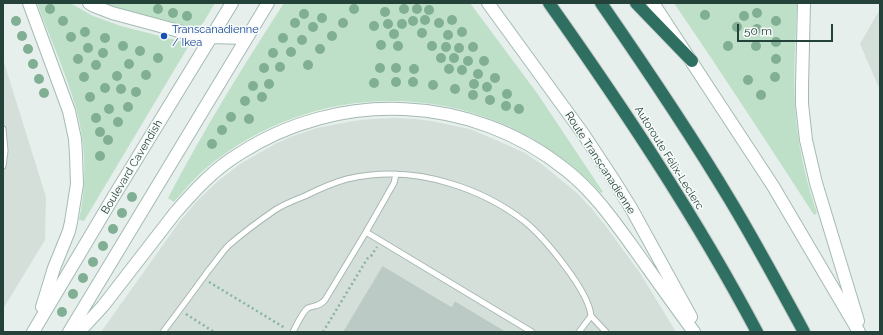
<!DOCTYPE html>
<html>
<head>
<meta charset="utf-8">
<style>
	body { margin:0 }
	#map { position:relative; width:883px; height:335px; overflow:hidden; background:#e6efeb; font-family:Raleway,sans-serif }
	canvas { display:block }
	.frame { position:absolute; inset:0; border:4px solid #24423a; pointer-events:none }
	.scale { position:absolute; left:737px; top:24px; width:96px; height:18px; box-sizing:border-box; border:2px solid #24423a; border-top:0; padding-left:5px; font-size:12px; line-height:14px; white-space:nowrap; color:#24423a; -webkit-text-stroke:3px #f7fbf9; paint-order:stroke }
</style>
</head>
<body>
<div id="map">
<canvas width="883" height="335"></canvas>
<div class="frame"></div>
<div class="scale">50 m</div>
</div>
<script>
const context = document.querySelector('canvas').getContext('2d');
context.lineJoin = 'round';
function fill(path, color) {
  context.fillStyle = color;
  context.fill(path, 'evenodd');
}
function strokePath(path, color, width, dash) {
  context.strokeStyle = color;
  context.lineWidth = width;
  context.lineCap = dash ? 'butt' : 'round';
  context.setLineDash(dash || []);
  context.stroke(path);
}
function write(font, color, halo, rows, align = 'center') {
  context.font = font + ' Raleway,sans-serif';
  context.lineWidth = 3;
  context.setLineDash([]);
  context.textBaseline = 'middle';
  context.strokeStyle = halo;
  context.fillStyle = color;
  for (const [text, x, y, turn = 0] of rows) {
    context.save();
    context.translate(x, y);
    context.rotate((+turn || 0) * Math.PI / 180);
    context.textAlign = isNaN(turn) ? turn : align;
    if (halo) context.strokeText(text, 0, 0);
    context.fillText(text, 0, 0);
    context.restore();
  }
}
fill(new Path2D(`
	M 880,9 L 880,90 L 860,44 Z
	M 3,59 L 46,197 L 45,240 L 3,309 Z
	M 394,118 L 415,119 L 431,121 L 470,129 L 505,144 L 525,153 L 544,166 L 577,193 L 591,208 L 605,225 L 640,273 L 676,332 L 101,332 L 180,221 L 197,201 L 218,181 L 240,164 L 275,144 L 293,136 L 317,128 L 353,121 L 372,119 Z`), '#d4dfda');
fill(new Path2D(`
	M 37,3 L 70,3 L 93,16 L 121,26 L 187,43 L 189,45 L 188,47 L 84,221 L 79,220 C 87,183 86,144 76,108 C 66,73 50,38 37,3 Z
	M 103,3 L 215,3 L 203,23 L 201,25 L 198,26 L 198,29 L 126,11 L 113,7 Z
	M 284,3 L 470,3 L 537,93 L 603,192 L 601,193 C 496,80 323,70 205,169 C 194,179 184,190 174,202 L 168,198 C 203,131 243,66 284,3 Z
	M 674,3 L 797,3 C 796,37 793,71 795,105 C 797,141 805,178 817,213 L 814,215 C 768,144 722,73 674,3 Z`), '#bfe0c8');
const building = new Path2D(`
	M 383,267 L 452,308 L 455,302 L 505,332 L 344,332 Z`);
fill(building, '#bbcac4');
strokePath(building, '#b8c9c2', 1);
const lane = new Path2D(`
	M 3,129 L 5,151 L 3,166
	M 366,232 L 394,183 L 396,174
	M 591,316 L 606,332
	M 163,332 C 178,312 193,292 208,271 C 215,263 221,253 229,245 C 243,233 259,221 275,210 C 284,204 295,200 305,196 C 319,189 332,183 347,179 C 382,171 418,173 452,184 C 478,192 502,204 524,221 C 544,237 589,291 591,316 L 579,332
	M 293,332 C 296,326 303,311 308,308 C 315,305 319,307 325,300 L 366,232 L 532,332`);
const secondary = new Path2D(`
	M 29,3 L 69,111 L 75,139 L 76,155 L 77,184 L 71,222 L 69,231 L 54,268 L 42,307
	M 89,3 L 94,6 L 112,13 L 190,34 L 210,37 L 246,38
	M 488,3 L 584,135 L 613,179 L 631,208 L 691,317
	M 653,3 L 773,186 L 859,332
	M 804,3 L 802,85 L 802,104 L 806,140 L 816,183 L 858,321
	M 33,332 L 114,196 L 232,3
	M 69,332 L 268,3
	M 79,332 L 103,306 L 175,213 C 194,191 214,169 239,154 C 339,89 472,94 566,170 C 594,192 614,221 635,250 C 655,278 674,305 694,332`);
const highway = new Path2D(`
	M 549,3 C 624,109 696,217 757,332
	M 601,3 C 646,68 690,133 730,200 C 756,243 780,288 804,332
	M 636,3 L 692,61`);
strokePath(lane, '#a8b8b2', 7);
strokePath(secondary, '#a4bbb3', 14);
strokePath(highway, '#c2cac8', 14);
strokePath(new Path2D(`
	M 209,282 L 285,328
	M 186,314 L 214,332
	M 323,332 L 367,259 L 371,256 L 377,247`), '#86b3a5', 2.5, [2, 3]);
strokePath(lane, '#fff', 5);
strokePath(secondary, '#fff', 12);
strokePath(highway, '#2f6f62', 12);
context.fillStyle = '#80af93';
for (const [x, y] of [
	[50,9],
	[158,9],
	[354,9],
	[404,9],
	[417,9],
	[429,10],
	[385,12],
	[173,13],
	[757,13],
	[304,14],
	[705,15],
	[187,16],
	[744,16],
	[322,18],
	[425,20],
	[452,20],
	[16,21],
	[63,21],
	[413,21],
	[776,21],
	[295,23],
	[343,23],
	[439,23],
	[388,24],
	[402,24],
	[374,26],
	[313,27],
	[737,27],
	[757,29],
	[85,32],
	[462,32],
	[422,33],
	[394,34],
	[448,35],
	[22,36],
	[332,36],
	[71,37],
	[105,38],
	[283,38],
	[302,40],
	[776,42],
	[381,45],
	[123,46],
	[398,46],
	[432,46],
	[728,46],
	[756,46],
	[446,47],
	[473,47],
	[88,48],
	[459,48],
	[28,49],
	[320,49],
	[140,51],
	[291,52],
	[103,53],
	[273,53],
	[158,58],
	[441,58],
	[454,58],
	[78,59],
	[776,59],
	[468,61],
	[484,61],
	[33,64],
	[129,64],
	[96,65],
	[308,65],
	[280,67],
	[264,68],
	[380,68],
	[396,68],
	[414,69],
	[449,69],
	[462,70],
	[478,74],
	[146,75],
	[117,76],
	[84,77],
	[775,77],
	[495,78],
	[39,79],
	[748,80],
	[396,82],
	[413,82],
	[374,83],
	[269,84],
	[474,84],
	[433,85],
	[253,86],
	[487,87],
	[105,88],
	[121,89],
	[455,89],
	[136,92],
	[44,93],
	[507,94],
	[473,95],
	[761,95],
	[90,97],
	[262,97],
	[490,100],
	[245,101],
	[506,106],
	[128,107],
	[109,109],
	[519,109],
	[231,117],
	[96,118],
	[249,119],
	[118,122],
	[222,130],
	[100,132],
	[108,140],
	[212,144],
	[100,156],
	[132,197],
	[122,213],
	[113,229],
	[103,246],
	[93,262],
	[83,278],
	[73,294],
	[62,312]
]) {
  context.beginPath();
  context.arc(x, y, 5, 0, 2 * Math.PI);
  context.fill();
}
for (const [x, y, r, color] of [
	[164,36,4,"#1a4fb4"]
]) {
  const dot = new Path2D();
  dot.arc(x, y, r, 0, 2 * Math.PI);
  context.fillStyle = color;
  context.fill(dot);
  strokePath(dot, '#f7fbf9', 1.5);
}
write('11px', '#164399', '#f7fbf9', [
	["Transcanadienne",172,30],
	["/ Ikea",172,43]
], 'left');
write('11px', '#24423a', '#f7fbf9', [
	["Autoroute Félix-Leclerc",669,158,58],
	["Route Transcanadienne",600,163,57],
	["Boulevard Cavendish",132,167,-59]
]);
</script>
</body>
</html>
